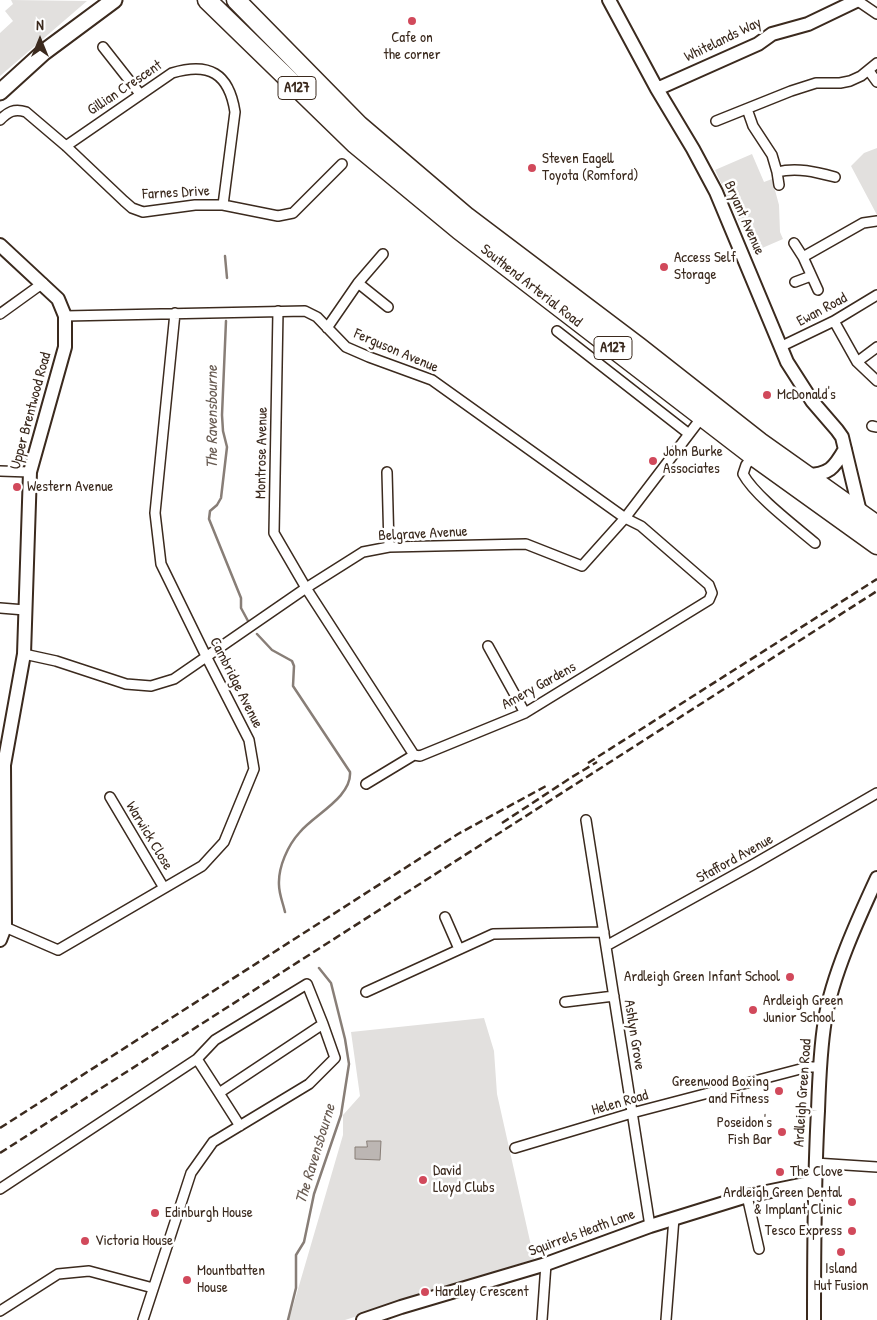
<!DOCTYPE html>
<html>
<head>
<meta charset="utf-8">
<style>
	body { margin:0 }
	#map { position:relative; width:877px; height:1320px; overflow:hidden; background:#fff; font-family:"Patrick Hand",sans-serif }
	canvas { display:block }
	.north { position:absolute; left:15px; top:15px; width:50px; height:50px; -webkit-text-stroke:4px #fff; paint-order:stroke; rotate:0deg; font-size:14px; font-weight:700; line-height:20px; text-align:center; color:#3b2a1e }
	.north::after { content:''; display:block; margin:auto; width:18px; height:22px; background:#3b2a1e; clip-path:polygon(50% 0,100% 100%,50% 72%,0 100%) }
</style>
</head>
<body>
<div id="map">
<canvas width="877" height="1320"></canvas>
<div class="north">N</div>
</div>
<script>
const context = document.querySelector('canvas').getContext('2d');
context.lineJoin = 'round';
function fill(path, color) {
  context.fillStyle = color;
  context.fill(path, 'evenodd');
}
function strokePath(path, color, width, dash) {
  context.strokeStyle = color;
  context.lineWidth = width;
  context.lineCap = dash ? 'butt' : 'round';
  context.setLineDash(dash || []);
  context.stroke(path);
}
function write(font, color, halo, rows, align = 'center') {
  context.font = font + ' "Patrick Hand",sans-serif';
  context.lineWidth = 5;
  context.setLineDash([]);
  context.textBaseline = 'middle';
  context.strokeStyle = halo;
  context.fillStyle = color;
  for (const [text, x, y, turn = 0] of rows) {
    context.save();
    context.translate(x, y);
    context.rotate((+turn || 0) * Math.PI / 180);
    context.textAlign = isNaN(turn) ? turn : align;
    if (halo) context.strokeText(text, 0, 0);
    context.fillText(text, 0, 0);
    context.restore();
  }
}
fill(new Path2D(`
	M 11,0 L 87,1 L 0,76 L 0,33 L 13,21 L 5,11 L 13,4 Z
	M 877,148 L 877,215 L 851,166 L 864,153 Z
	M 752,154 L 764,182 L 772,179 L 779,205 L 780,232 L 783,239 L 753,252 L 715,170 Z
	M 484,1018 L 494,1051 L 497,1094 L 534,1259 L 345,1320 L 289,1320 L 343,1135 L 343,1115 L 360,1096 L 351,1032 Z`), '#e2e0de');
const water = new Path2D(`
	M 367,1141 L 381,1141 L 380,1160 L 355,1159 L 355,1147 L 367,1147 Z`);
fill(water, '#bcb6b3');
strokePath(water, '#887e77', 1);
strokePath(new Path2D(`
	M 225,256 L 227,278
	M 226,321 L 222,415 L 223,431 L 227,447 L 221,498 L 217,505 L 210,511 L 209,519 L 241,598 L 241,608 L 248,621
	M 257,634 L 272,650 L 292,661 L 294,666 L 293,686 L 350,772 C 352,797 314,815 300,832 C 288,845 278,867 279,885 C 279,894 283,903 285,912
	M 288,1320 L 296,1288 L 296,1255 L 304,1242 L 314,1194 L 341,1115 L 349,1064 L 345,1039 L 331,983 L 319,968`), '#887e77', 2.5);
const street = new Path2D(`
	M 858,1 L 877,14
	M 103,47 L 140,94
	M 869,71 L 877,82
	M 747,109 L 753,126 L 772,155 L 777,172 L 779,185
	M 0,120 C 8,112 14,108 26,112 L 66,146 L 124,201 L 132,208 L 143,212 L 195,205 L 223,205 L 278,216 L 293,213 L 342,164
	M 716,121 L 791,91 L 816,83 L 840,83 L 850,81 L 861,76 L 877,63
	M 66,146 L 172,73 C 209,62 229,73 235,112 L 223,205
	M 777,172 C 797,167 816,172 835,177
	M 794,243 L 803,257 L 818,290
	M 803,257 L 863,223 L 877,221
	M 795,282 L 811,276
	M 358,283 L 383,254
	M 0,314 L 43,283
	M 65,316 L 305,311 L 317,317 L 346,347 L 369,357 L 432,380 L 625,518 L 641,526 L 709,585 L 712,593 L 709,600 L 525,713 L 420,756 L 414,755 L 306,588 L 274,533 L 278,311
	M 834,321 L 857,362 L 877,381
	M 327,328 L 358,283 L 388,307
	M 557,331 L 689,434
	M 780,347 L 834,321 L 877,295
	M 857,362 L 877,347
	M 872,426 L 877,427
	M 753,456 L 746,465 L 743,474 C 755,496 795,526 815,543
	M 0,471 L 30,472
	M 387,472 L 389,547
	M 0,608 L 25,610
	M 488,646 L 525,713
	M 24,654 L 56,661 L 126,684 L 151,686 L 174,679 L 306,588 L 363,552 L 389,547 L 526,544 L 582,566 L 625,518 L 702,417
	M 366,784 L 414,755
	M 110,797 L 164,888
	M 586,820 L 650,1226
	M 445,917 L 459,949
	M 5,927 L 58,950 L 202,866 L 224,842 L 254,769 L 249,740 L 206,656 L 161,564 L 155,513 L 175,313
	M 606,946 L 754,864 L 877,793
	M 366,992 L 493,934 L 604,932
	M 565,1002 L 614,996
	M 197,1059 L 215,1040 L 307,984 L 323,1024
	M 515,1148 L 632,1113 L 808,1067 L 820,1067
	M 815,1163 L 877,1167
	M 0,1189 L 197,1059 L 219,1093
	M 747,1196 L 759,1249
	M 0,1311 L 58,1274 L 89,1271 L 153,1288
	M 143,1320 L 191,1173 L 213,1142 L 309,1084 L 335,1058 L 323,1024 L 219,1093 L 240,1126
	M 542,1320 L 546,1264
	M 666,1320 L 674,1218`);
const secondary = new Path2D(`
	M 609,0 L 657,89 L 693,149 L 716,192 L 787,362 L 812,401 L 837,430 L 842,437 L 860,512
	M 657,89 L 758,44 L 772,34 L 808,24 L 858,0
	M 0,245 L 58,299 L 65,316 L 65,347 L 30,472 L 24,654 L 4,765 L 5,927 L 0,940
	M 806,475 C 829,475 834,468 845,449
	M 363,1320 L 401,1307 L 546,1264 L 650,1226 L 747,1196 L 815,1182
	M 814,1320 C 814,1250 814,1181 818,1111 C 819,1081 820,1050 825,1020 C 832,976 858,919 877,878`);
const primary = new Path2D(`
	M 0,92 L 44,52 L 114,0`);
const highway = new Path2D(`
	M 207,0 L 355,144 L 459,230 L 753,456 L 877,545
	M 236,0 L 359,125 L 467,217 L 639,347 L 760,442 L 877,525`);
strokePath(street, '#3b2a1e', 12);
strokePath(secondary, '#3b2a1e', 16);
strokePath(primary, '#3b2a1e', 19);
strokePath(highway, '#3b2a1e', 21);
strokePath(street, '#fff', 9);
strokePath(secondary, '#fff', 12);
strokePath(primary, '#fff', 15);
strokePath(highway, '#fff', 18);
strokePath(new Path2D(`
	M 588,763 L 877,579
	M 502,823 L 572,777 L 597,762
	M 0,1128 L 458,834 L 546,786
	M 0,1153 L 877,591`), '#3b2a1e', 2.5, [8, 4]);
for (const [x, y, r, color] of [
	[412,21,5,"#d1495b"],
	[532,168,5,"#d1495b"],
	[664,267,5,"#d1495b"],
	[767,395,5,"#d1495b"],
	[653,461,5,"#d1495b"],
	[17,487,5,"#d1495b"],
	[790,977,5,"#d1495b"],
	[753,1010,5,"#d1495b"],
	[779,1091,5,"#d1495b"],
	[782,1132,5,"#d1495b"],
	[780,1172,5,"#d1495b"],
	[423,1180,5,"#d1495b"],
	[852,1202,5,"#d1495b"],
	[155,1213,5,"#d1495b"],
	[852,1231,5,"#d1495b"],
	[85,1241,5,"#d1495b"],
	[841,1252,5,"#d1495b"],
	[187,1280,5,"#d1495b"],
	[425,1292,5,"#d1495b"]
]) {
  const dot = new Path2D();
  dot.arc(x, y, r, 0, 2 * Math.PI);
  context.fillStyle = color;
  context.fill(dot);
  strokePath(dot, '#fff', 2);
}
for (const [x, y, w] of [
	[297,88,38],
	[613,348,38]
]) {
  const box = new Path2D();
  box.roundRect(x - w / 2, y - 11.5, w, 23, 4);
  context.fillStyle = '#fff';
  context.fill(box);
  strokePath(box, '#3b2a1e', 1);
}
write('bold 14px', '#3b2a1e', null, [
	["A127",297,88],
	["A127",613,348]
]);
write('15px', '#3b2a1e', '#fff', [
	["Cafe on",412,38,"center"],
	["the corner",412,55,"center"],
	["Steven Eagell",542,159],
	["Toyota (Romford)",542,176],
	["Access Self",674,258],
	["Storage",674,275],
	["McDonald's",777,395],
	["John Burke",663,452],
	["Associates",663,469],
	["Western Avenue",27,487],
	["Ardleigh Green Infant School",780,977,"right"],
	["Ardleigh Green",763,1001],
	["Junior School",763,1018],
	["Greenwood Boxing",769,1082,"right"],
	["and Fitness",769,1099,"right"],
	["Poseidon's",772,1123,"right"],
	["Fish Bar",772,1140,"right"],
	["David",433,1171],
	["Lloyd Clubs",433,1188],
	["The Clove",790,1172],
	["Ardleigh Green Dental",842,1193,"right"],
	["& Implant Clinic",842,1210,"right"],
	["Edinburgh House",165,1213],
	["Tesco Express",842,1231,"right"],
	["Victoria House",95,1241],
	["Island",841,1269,"center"],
	["Hut Fusion",841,1286,"center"],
	["Mountbatten",197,1271],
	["House",197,1288],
	["Hardley Crescent",435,1292]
], 'left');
write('15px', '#3b2a1e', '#fff', [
	["Whitelands Way",723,40,-26],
	["Gillian Crescent",125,88,-34],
	["Farnes Drive",176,193,-3],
	["Bryant Avenue",744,218,66],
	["Southend Arterial Road",531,286,38],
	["Ewan Road",822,310,-28],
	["Ferguson Avenue",396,351,23],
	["Upper Brentwood Road",31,411,-75],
	["Montrose Avenue",262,453,-89],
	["Belgrave Avenue",423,534,-3],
	["Cambridge Avenue",236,683,63],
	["Amery Gardens",539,686,-29],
	["Warwick Close",149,836,59],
	["Stafford Avenue",735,859,-29],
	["Ashlyn Grove",634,1035,81],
	["Ardleigh Green Road",803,1093,-86],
	["Helen Road",620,1103,-16],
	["Squirrels Heath Lane",582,1233,-20]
]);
write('italic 16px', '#685b52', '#fff', [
	["The Ravensbourne",213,417,-90],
	["The Ravensbourne",316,1154,-73]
]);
</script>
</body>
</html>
